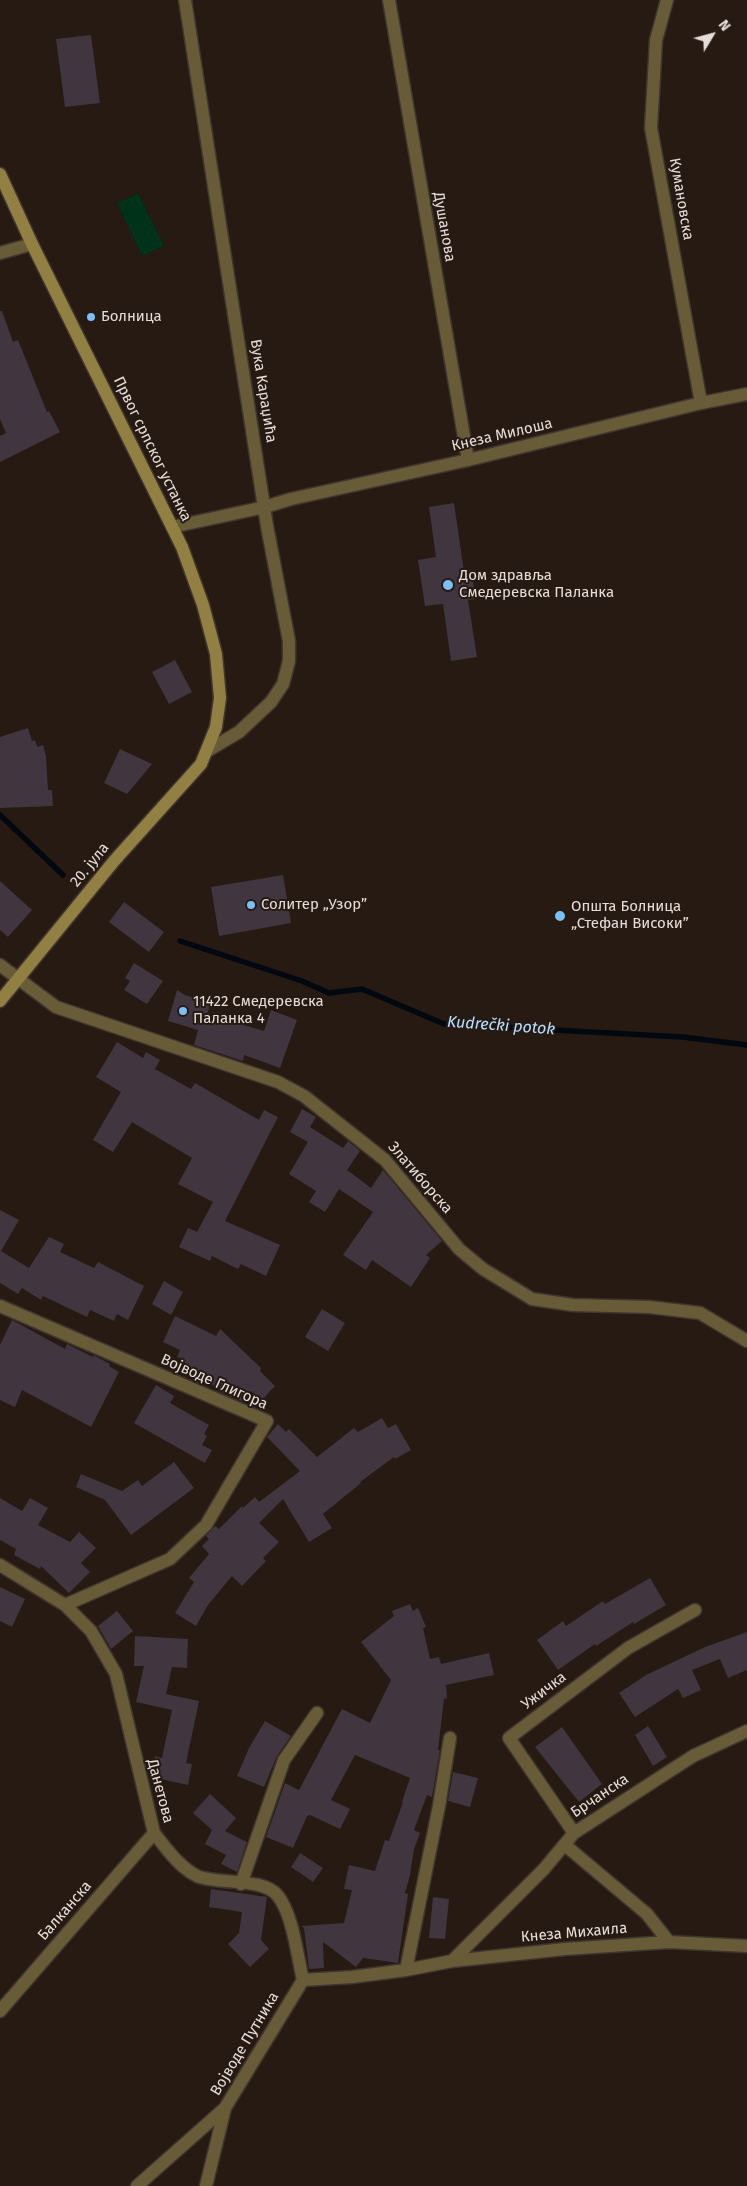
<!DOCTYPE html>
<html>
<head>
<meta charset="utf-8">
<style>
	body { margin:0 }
	#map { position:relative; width:747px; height:2186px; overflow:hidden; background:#261a13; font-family:"Fira Sans",sans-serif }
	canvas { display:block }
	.north { position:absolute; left:687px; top:10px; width:50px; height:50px; -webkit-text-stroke:4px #261a13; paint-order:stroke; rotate:53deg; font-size:14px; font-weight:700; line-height:20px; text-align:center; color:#e6ddd9 }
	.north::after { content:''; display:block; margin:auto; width:18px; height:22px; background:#e6ddd9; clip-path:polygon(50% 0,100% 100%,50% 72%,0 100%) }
</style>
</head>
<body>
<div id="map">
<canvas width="747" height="2186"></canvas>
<div class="north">N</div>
</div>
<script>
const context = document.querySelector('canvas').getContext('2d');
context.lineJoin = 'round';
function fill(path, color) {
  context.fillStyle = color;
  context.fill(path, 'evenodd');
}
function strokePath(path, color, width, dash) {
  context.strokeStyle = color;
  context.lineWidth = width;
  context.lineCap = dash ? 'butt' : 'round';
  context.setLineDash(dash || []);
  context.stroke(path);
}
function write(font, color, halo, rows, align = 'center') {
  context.font = font + ' "Fira Sans",sans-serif';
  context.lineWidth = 4;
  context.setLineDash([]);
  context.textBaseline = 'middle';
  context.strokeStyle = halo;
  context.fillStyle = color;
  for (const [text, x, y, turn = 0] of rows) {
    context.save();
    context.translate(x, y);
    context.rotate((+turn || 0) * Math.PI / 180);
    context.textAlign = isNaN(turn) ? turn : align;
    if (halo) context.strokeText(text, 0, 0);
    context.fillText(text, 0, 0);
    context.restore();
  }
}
fill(new Path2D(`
	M 138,193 L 164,246 L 142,256 L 117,203 Z`), '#00321a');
strokePath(new Path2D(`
	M 0,815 L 63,875
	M 180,941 L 302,981 L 329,993 L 362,989 L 444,1024 L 683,1037 L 747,1045`), '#010810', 5.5);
fill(new Path2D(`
	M 91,35 L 100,103 L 65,107 L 56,39 Z
	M 0,311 L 2,311 L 13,342 L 18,340 L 47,412 L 49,411 L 60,432 L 0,462 L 0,436 L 6,433 L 0,419 Z
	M 454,503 L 464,572 L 471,570 L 476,599 L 468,600 L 477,657 L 451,661 L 443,604 L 425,606 L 418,560 L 436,557 L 429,507 Z
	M 175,660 L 192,692 L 169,704 L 152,672 Z
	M 28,728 L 32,741 L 35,740 L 37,747 L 43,745 L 46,756 L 48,790 L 52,790 L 53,806 L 0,808 L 0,737 Z
	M 120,749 L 152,764 L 127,794 L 104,783 Z
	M 283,875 L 291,923 L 219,936 L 211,887 Z
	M 0,881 L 32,910 L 8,937 L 0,930 Z
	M 124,902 L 164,932 L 149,952 L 109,922 Z
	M 134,963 L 163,981 L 147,1004 L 124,990 L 130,981 L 125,978 Z
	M 177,990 L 185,995 L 211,1003 L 207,1014 L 264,1031 L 271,1010 L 297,1020 L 280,1068 L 244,1055 L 243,1061 L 194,1045 L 198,1030 L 168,1021 Z
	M 117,1042 L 143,1058 L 146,1052 L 160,1060 L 155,1069 L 191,1089 L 195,1083 L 259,1120 L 264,1110 L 278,1117 L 225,1221 L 280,1245 L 266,1276 L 241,1264 L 238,1269 L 212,1256 L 210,1261 L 179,1247 L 188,1228 L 197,1232 L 213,1202 L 178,1184 L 192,1158 L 132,1122 L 113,1152 L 93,1140 L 121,1092 L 96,1077 Z
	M 302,1109 L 316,1117 L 310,1127 L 343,1148 L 348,1141 L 360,1151 L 347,1170 L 371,1188 L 383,1170 L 442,1241 L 426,1255 L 430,1258 L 411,1287 L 372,1260 L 366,1270 L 343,1255 L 373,1212 L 339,1189 L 325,1212 L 309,1202 L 316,1191 L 289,1174 L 308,1142 L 290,1132 Z
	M 0,1210 L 19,1220 L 1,1251 L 29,1268 L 49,1237 L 64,1244 L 60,1252 L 94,1268 L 98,1262 L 144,1286 L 128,1320 L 117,1314 L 114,1321 L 90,1310 L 87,1317 L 43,1296 L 41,1300 L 22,1288 L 18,1294 L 0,1283 Z
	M 164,1281 L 183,1292 L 171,1315 L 152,1304 Z
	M 322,1309 L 345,1323 L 328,1351 L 305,1337 Z
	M 175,1316 L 216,1336 L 220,1329 L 261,1368 L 260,1371 L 275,1386 L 261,1401 L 251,1391 L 247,1403 L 218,1391 L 220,1388 L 176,1371 L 182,1359 L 177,1357 L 180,1350 L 163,1342 Z
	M 12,1320 L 65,1349 L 67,1344 L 93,1357 L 94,1355 L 97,1357 L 110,1364 L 109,1366 L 119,1372 L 91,1427 L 22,1390 L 15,1407 L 0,1400 L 0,1345 Z
	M 156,1385 L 174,1396 L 170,1403 L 209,1425 L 204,1434 L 207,1436 L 202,1445 L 212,1450 L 205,1463 L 134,1423 Z
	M 382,1418 L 388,1428 L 396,1424 L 411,1450 L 395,1459 L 394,1457 L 360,1482 L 361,1483 L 323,1514 L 332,1528 L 309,1542 L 283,1499 L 259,1523 L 279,1542 L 263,1558 L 266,1561 L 242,1586 L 232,1576 L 208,1605 L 196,1626 L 175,1613 L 194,1582 L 189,1578 L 209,1554 L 202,1546 L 209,1539 L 206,1536 L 215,1526 L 219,1529 L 242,1506 L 243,1508 L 255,1497 L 259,1502 L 300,1471 L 267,1437 L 278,1424 L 286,1432 L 289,1429 L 317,1457 L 354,1428 L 358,1432 Z
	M 174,1462 L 194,1488 L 131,1535 L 105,1500 L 76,1487 L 81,1474 L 122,1491 L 138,1480 L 142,1486 Z
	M 0,1498 L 22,1511 L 30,1498 L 48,1508 L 38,1525 L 70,1542 L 79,1532 L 96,1548 L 81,1563 L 90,1572 L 69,1593 L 41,1566 L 40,1569 L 14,1555 L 16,1549 L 0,1540 Z
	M 650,1578 L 666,1605 L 634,1624 L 633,1622 L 596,1646 L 595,1644 L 558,1670 L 537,1640 L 563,1621 L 566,1626 L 603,1601 L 605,1604 Z
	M 0,1587 L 25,1599 L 12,1627 L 0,1621 Z
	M 410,1604 L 413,1611 L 418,1608 L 426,1627 L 423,1628 L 430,1659 L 439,1657 L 441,1664 L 489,1653 L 494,1675 L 446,1685 L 447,1698 L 444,1699 L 438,1750 L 440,1750 L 432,1797 L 427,1795 L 414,1830 L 420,1833 L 414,1849 L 410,1875 L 405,1893 L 408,1894 L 398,1963 L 363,1958 L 356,1967 L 323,1942 L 324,1968 L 309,1969 L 304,1928 L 301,1926 L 344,1923 L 352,1890 L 344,1889 L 349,1865 L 375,1871 L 385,1840 L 389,1841 L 403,1802 L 402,1802 L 410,1778 L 355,1755 L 331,1800 L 350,1809 L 340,1829 L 310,1815 L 307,1816 L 293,1848 L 266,1837 L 285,1783 L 299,1790 L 342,1709 L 370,1723 L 391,1680 L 361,1642 L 394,1616 L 392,1611 Z
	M 117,1611 L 133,1631 L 111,1649 L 98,1626 Z
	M 747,1632 L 747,1670 L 728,1678 L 720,1659 L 692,1670 L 701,1690 L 683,1698 L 678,1689 L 635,1717 L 619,1693 L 646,1675 L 705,1647 Z
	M 135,1636 L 188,1639 L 187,1668 L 172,1667 L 166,1694 L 199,1701 L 186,1763 L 192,1764 L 188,1785 L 151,1777 L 155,1756 L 162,1758 L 172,1710 L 136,1702 L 144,1666 L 134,1666 Z
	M 265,1721 L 291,1736 L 277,1756 L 264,1787 L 237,1776 L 249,1748 Z
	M 648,1726 L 667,1757 L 653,1766 L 635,1735 Z
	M 562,1727 L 602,1784 L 579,1802 L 535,1747 Z
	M 453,1772 L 478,1778 L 470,1807 L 448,1801 Z
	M 210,1794 L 236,1818 L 225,1831 L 247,1842 L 237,1872 L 221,1864 L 226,1855 L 205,1844 L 212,1830 L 193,1813 Z
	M 300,1853 L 323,1868 L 313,1882 L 291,1867 Z
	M 211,1889 L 267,1897 L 261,1940 L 269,1949 L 250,1967 L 228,1944 L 239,1933 L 242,1912 L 209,1907 Z
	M 433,1897 L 449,1899 L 445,1939 L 429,1938 Z`), '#41353f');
const minor = new Path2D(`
	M 389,0 L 468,460
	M 667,0 L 656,40 L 651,128 L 701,403
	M 0,253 L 32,244
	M 0,965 L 56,1007 L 278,1082 L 304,1096 L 385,1160 L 459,1249 L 483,1269 L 532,1299 L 573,1305 L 649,1307 L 700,1313 L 747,1341
	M 0,1306 L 267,1421 L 206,1525 L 170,1559 L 65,1605
	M 0,1565 L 65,1605 L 91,1631 L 116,1674 L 154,1833 C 166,1848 179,1867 197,1876 C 218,1885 264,1877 278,1896 C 293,1915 297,1955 303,1980
	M 574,1833 L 509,1738 L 628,1648 L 695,1610
	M 565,1845 L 647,1914 L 669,1942
	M 241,1884 L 284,1760 L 317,1713
	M 452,1961 L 544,1869 L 574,1833 L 693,1756 L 747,1731
	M 406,1970 L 439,1806 L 450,1738
	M 303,1980 L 352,1977 L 406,1970 L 452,1961 L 565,1949 L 669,1942 L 747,1946
	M 0,2011 L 154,1833
	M 137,2186 L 225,2108
	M 206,2186 L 225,2108 L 303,1980`);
const tertiary = new Path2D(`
	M 185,0 L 267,526 L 289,641 L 289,661 L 283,684 L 271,702 L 239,732 L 207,751
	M 172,527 L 265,507 L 291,499 L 468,460 L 701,403 L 747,394`);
const secondary = new Path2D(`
	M 0,174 L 32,244 L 182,547 L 203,605 L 216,654 L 220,698 L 216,727 L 201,764 L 114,861 L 0,1001`);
strokePath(minor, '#41352f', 15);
strokePath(tertiary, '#41352f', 15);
strokePath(secondary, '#41352f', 15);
strokePath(minor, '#675c37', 12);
strokePath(tertiary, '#675c37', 12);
strokePath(secondary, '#918042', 12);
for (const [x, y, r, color] of [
	[91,317,5,"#79bff8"],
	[448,585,6,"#79bff8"],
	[251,905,5,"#79bff8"],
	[560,916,6,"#79bff8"],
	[183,1011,5,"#79bff8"]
]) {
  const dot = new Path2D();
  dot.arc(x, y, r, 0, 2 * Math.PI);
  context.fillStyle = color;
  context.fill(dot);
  strokePath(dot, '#261a13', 2);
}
write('15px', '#e6ddd9', '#261a13', [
	["Кумановска",681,199,80],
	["Душанова",444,227,80],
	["Вука Караџића",263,391,81],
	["Кнеза Милоша",502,435,-13],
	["Првог српског устанка",152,449,64],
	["20. јула",90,865,-51],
	["Златиборска",420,1178,49],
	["Војводе Глигора",214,1382,24],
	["Ужичка",544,1691,-37],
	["Данетова",160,1791,75],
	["Брчанска",600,1796,-34],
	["Балканска",65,1911,-49],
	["Кнеза Михаила",574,1933,-5],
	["Војводе Путника",245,2044,-59]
]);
write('15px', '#e6ddd9', '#261a13', [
	["Болница",101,317],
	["Дом здравља",459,576],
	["Смедеревска Паланка",459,593],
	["Солитер „Узор”",261,905],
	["Општа Болница",571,907],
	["„Стефан Високи”",571,924],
	["11422 Смедеревска",193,1002],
	["Паланка 4",193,1019]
], 'left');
write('italic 16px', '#b5e0ff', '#261a13', [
	["Kudrečki potok",501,1026,4]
]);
</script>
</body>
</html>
